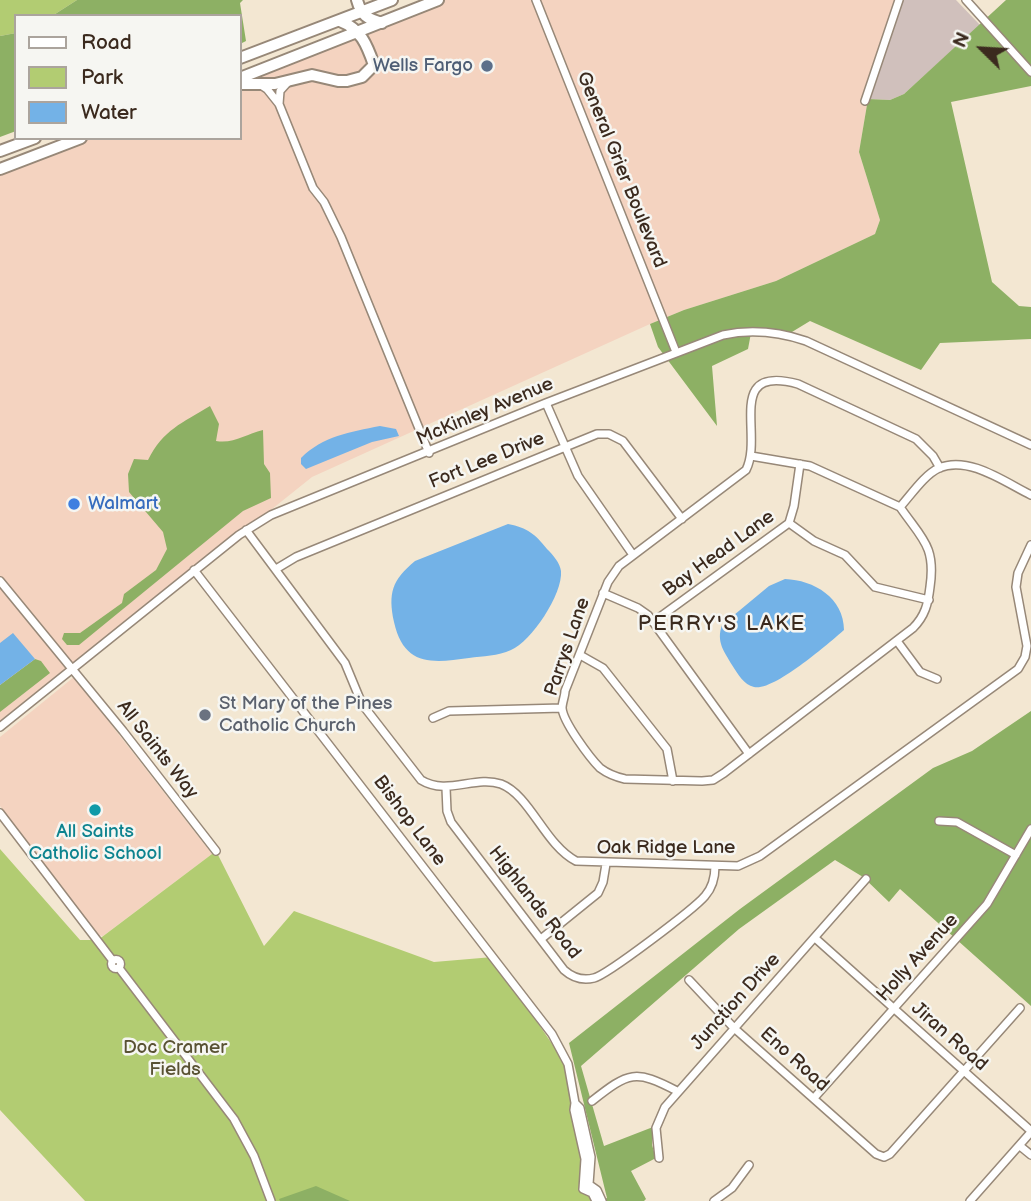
<!DOCTYPE html>
<html>
<head>
<meta charset="utf-8">
<style>
	body { margin:0 }
	#map { position:relative; width:1031px; height:1201px; overflow:hidden; background:#f3e7d2; font-family:"Balsamiq Sans",sans-serif }
	canvas { display:block }
	.legend { position:absolute; left:14px; top:14px; width:228px; height:126px; box-sizing:border-box; background:#f6f6f2; border:2px solid #aba49d; margin:0; padding:9px 12px; list-style:none; font-size:21px; color:#3b2a1e }
	.legend li { display:flex; align-items:center; gap:14px; height:35px }
	.legend b { width:35px; border:2px solid #aba49d }
	.north { position:absolute; left:947px; top:14px; width:70px; height:70px; -webkit-text-stroke:5px #f6f6f2; paint-order:stroke; rotate:294deg; font-size:19px; font-weight:700; line-height:28px; text-align:center; color:#3b2a1e }
	.north::after { content:''; display:block; margin:auto; width:24px; height:32px; background:#3b2a1e; clip-path:polygon(50% 0,100% 100%,50% 72%,0 100%) }
</style>
</head>
<body>
<div id="map">
<canvas width="1031" height="1201"></canvas>
<ul class="legend">
<li><b style="height:9px;background:#fff"></b>Road</li>
<li><b style="height:19px;background:#b2cc72"></b>Park</li>
<li><b style="height:19px;background:#73b2e7"></b>Water</li>
</ul>
<div class="north">N</div>
</div>
<script>
const context = document.querySelector('canvas').getContext('2d');
context.lineJoin = 'round';
function fill(path, color) {
  context.fillStyle = color;
  context.fill(path, 'evenodd');
}
function strokePath(path, color, width, dash) {
  context.strokeStyle = color;
  context.lineWidth = width;
  context.lineCap = dash ? 'butt' : 'round';
  context.setLineDash(dash || []);
  context.stroke(path);
}
function write(font, color, halo, rows, align = 'center') {
  context.font = font + ' "Balsamiq Sans",sans-serif';
  context.lineWidth = 5;
  context.setLineDash([]);
  context.textBaseline = 'middle';
  context.strokeStyle = halo;
  context.fillStyle = color;
  for (const [text, x, y, turn = 0] of rows) {
    context.save();
    context.translate(x, y);
    context.rotate((+turn || 0) * Math.PI / 180);
    context.textAlign = isNaN(turn) ? turn : align;
    if (halo) context.strokeText(text, 0, 0);
    context.fillText(text, 0, 0);
    context.restore();
  }
}
fill(new Path2D(`
	M 438,0 L 899,0 L 868,99 L 859,152 L 880,220 L 875,234 L 776,281 L 684,310 L 650,324 L 312,477 L 0,727 L 0,169 L 81,138 L 240,138 L 240,77 Z
	M 74,677 L 212,854 L 103,936 L 97,935 L 0,806 L 0,737 Z`), '#f4d3c0');
fill(new Path2D(`
	M 902,0 L 956,0 L 980,25 L 904,94 L 890,100 L 868,99 Z`), '#d0c0bc');
fill(new Path2D(`
	M 0,0 L 77,0 L 52,16 L 16,16 L 16,33 L 0,36 Z
	M 0,849 L 80,940 L 98,940 L 216,851 L 264,946 L 294,911 L 434,962 L 493,957 L 565,1063 L 595,1201 L 85,1201 L 0,1110 Z`), '#b2cc72');
fill(new Path2D(`
	M 77,0 L 243,0 L 240,3 L 246,41 L 240,44 L 240,16 L 52,16 Z
	M 1006,0 L 1031,0 L 1031,86 L 951,102 L 992,282 L 1019,306 L 1031,307 L 1031,339 L 940,343 L 921,370 L 810,321 L 787,335 L 751,333 L 748,349 L 712,366 L 717,426 L 658,347 L 650,324 L 684,310 L 776,281 L 875,234 L 880,220 L 859,152 L 868,99 L 890,100 L 904,94 Z
	M 16,33 L 16,131 L 0,137 L 0,36 Z
	M 210,406 L 219,424 L 216,441 C 234,444 246,434 263,430 L 264,464 L 270,473 L 271,498 L 243,511 L 79,645 L 67,645 L 62,639 L 64,633 L 80,633 L 122,603 L 124,594 L 156,570 L 167,549 L 163,532 L 129,492 L 128,474 L 134,459 L 148,460 C 163,430 182,423 210,406 Z
	M 35,659 L 41,661 L 50,673 L 0,712 L 0,685 Z
	M 1031,711 L 1031,1006 L 900,889 L 889,902 L 863,877 L 835,860 L 739,929 L 581,1066 L 604,1146 L 653,1127 L 652,1145 L 656,1158 L 631,1171 L 646,1199 L 644,1201 L 599,1201 L 607,1198 L 569,1043 L 740,909 L 933,768 L 972,751 Z
	M 316,1186 L 350,1201 L 280,1201 L 279,1199 Z`), '#8db064');
fill(new Path2D(`
	M 380,426 L 396,429 L 399,436 L 372,442 L 306,469 L 301,464 L 301,458 C 323,436 350,432 380,426 Z
	M 508,524 C 528,528 535,534 547,549 C 553,555 560,563 561,571 C 563,594 531,642 511,650 C 498,656 483,656 469,658 C 433,663 404,667 394,622 C 388,593 392,580 415,561 Z
	M 785,579 C 814,580 844,598 844,630 C 829,643 773,692 754,687 C 744,685 738,674 732,665 C 724,651 716,642 722,625 L 769,586 Z
	M 13,633 L 35,659 L 0,685 L 0,643 Z`), '#73b2e7');
const minor = new Path2D(`
	M 536,0 L 676,352
	M 966,0 L 1031,72
	M 261,85 L 267,89 L 279,104 L 313,188 L 324,202 L 341,237 L 429,453
	M 865,101 L 899,0
	M 279,104 L 280,91 L 289,81
	M 546,403 L 578,476 L 633,555
	M 751,456 L 810,466 L 900,507
	M 900,507 C 922,539 936,546 930,587 C 928,604 925,616 913,628 L 724,773 L 713,780 L 702,781 L 625,779 C 616,777 608,774 600,768 C 590,758 563,722 562,708 C 562,703 565,696 565,691 L 608,582 L 619,566 L 746,470 C 764,435 724,364 798,384 L 916,439 L 933,456 L 940,468
	M 900,507 C 911,495 924,475 939,468 C 969,455 1006,483 1031,495
	M 789,523 L 814,541 L 845,555 L 875,587 L 929,600
	M 246,530 L 345,663 L 362,704 L 421,780 C 447,796 475,775 501,784 C 530,795 545,845 576,861 L 738,866 L 760,856 L 1018,669 L 1025,657 L 1027,646 L 1016,587 L 1018,573 L 1031,545
	M 276,569 L 296,557 L 597,434 L 609,434 L 623,441 L 682,519
	M 194,570 L 552,1034 L 568,1064 L 575,1103
	M 0,581 L 123,731 L 216,851
	M 603,593 L 638,608 L 648,615 L 749,754
	M 653,622 L 789,523 L 794,506 L 800,464
	M 897,641 L 920,672 L 937,679
	M 580,655 L 603,668 L 667,749 L 673,781
	M 433,718 L 449,711 L 562,708
	M 0,727 L 239,535 L 271,515 L 546,403 L 723,335 C 751,329 779,332 806,341 L 1031,445
	M 446,788 L 447,811 L 451,822 L 564,970 C 573,978 582,981 594,978 C 607,975 694,909 705,896 C 713,887 715,877 715,866
	M 0,813 L 113,961
	M 939,821 L 957,822 L 1016,855
	M 815,938 L 1031,1131
	M 541,939 L 598,893 L 603,882 L 606,864
	M111.5 964a4.5 4.5 0 1 1 9 0a4.5 4.5 0 1 1-9 0Z
	M 119,968 L 234,1119 L 254,1156 L 271,1201
	M 689,980 L 734,1028 L 876,1154 L 884,1157 L 890,1154 L 1020,1008
	M 814,1098 L 987,904 L 1031,829
	M 592,1101 C 629,1072 635,1069 677,1091
	M 575,1103 L 580,1108 L 591,1157 L 589,1184 L 583,1189 L 585,1159 L 574,1110 Z
	M 1020,1146 L 1031,1155
	M 659,1158 L 656,1128 L 665,1107 L 866,879
	M 587,1183 L 597,1190 L 602,1201
	M 583,1189 L 592,1193 L 596,1201
	M 714,1201 L 732,1188 L 749,1165
	M 970,1201 L 1031,1132`);
const highway = new Path2D(`
	M 357,0 C 361,15 367,19 382,23
	M 240,58 L 392,0
	M 240,78 L 438,0
	M 240,84 L 275,84 L 312,75 L 338,81 L 347,81 L 362,77 L 374,65 C 367,45 361,29 340,21
	M 0,151 L 35,138
	M 0,169 L 81,138`);
strokePath(minor, '#978878', 10);
strokePath(highway, '#978878', 14);
strokePath(minor, '#fff', 7);
strokePath(highway, '#fff', 10);
for (const [x, y, r, color] of [
	[487,66,7,"#5c6f8a"],
	[74,504,7,"#3f7fe0"],
	[205,715,7,"#6b7280"],
	[95,810,7,"#0f9aa8"]
]) {
  const dot = new Path2D();
  dot.arc(x, y, r, 0, 2 * Math.PI);
  context.fillStyle = color;
  context.fill(dot);
  strokePath(dot, '#f6f6f2', 2.5);
}
write('19px', '#4e5e75', '#f6f6f2', [
	["Wells Fargo",473,66]
], 'right');
write('19px', '#3b2a1e', '#f6f6f2', [
	["General Grier Boulevard",621,170,68],
	["McKinley Avenue",485,412,-23],
	["Fort Lee Drive",487,461,-22],
	["Bay Head Lane",719,554,-36],
	["Parrys Lane",568,647,-71],
	["All Saints Way",157,750,52],
	["Bishop Lane",409,821,53],
	["Oak Ridge Lane",666,848],
	["Highlands Road",534,903,52],
	["Holly Avenue",918,958,-48],
	["Junction Drive",736,1002,-48],
	["Jiran Road",949,1037,41],
	["Eno Road",794,1060,42]
]);
write('19px', '#366cbe', '#f6f6f2', [
	["Walmart",88,504]
], 'left');
write('19px', '#5b616d', '#f6f6f2', [
	["St Mary of the Pines",219,704],
	["Catholic Church",219,726]
], 'left');
write('19px', '#0d838f', '#f6f6f2', [
	["All Saints",95,832],
	["Catholic School",95,854]
]);
write('19px', '#595233', '#f6f6f2', [
	["Doc Cramer",175,1048],
	["Fields",175,1070]
]);
context.letterSpacing = '2px';
write('21px', '#3b2a1e', '#f6f6f2', [
	["PERRY'S LAKE",722,625]
]);
context.letterSpacing = '0px';
</script>
</body>
</html>
